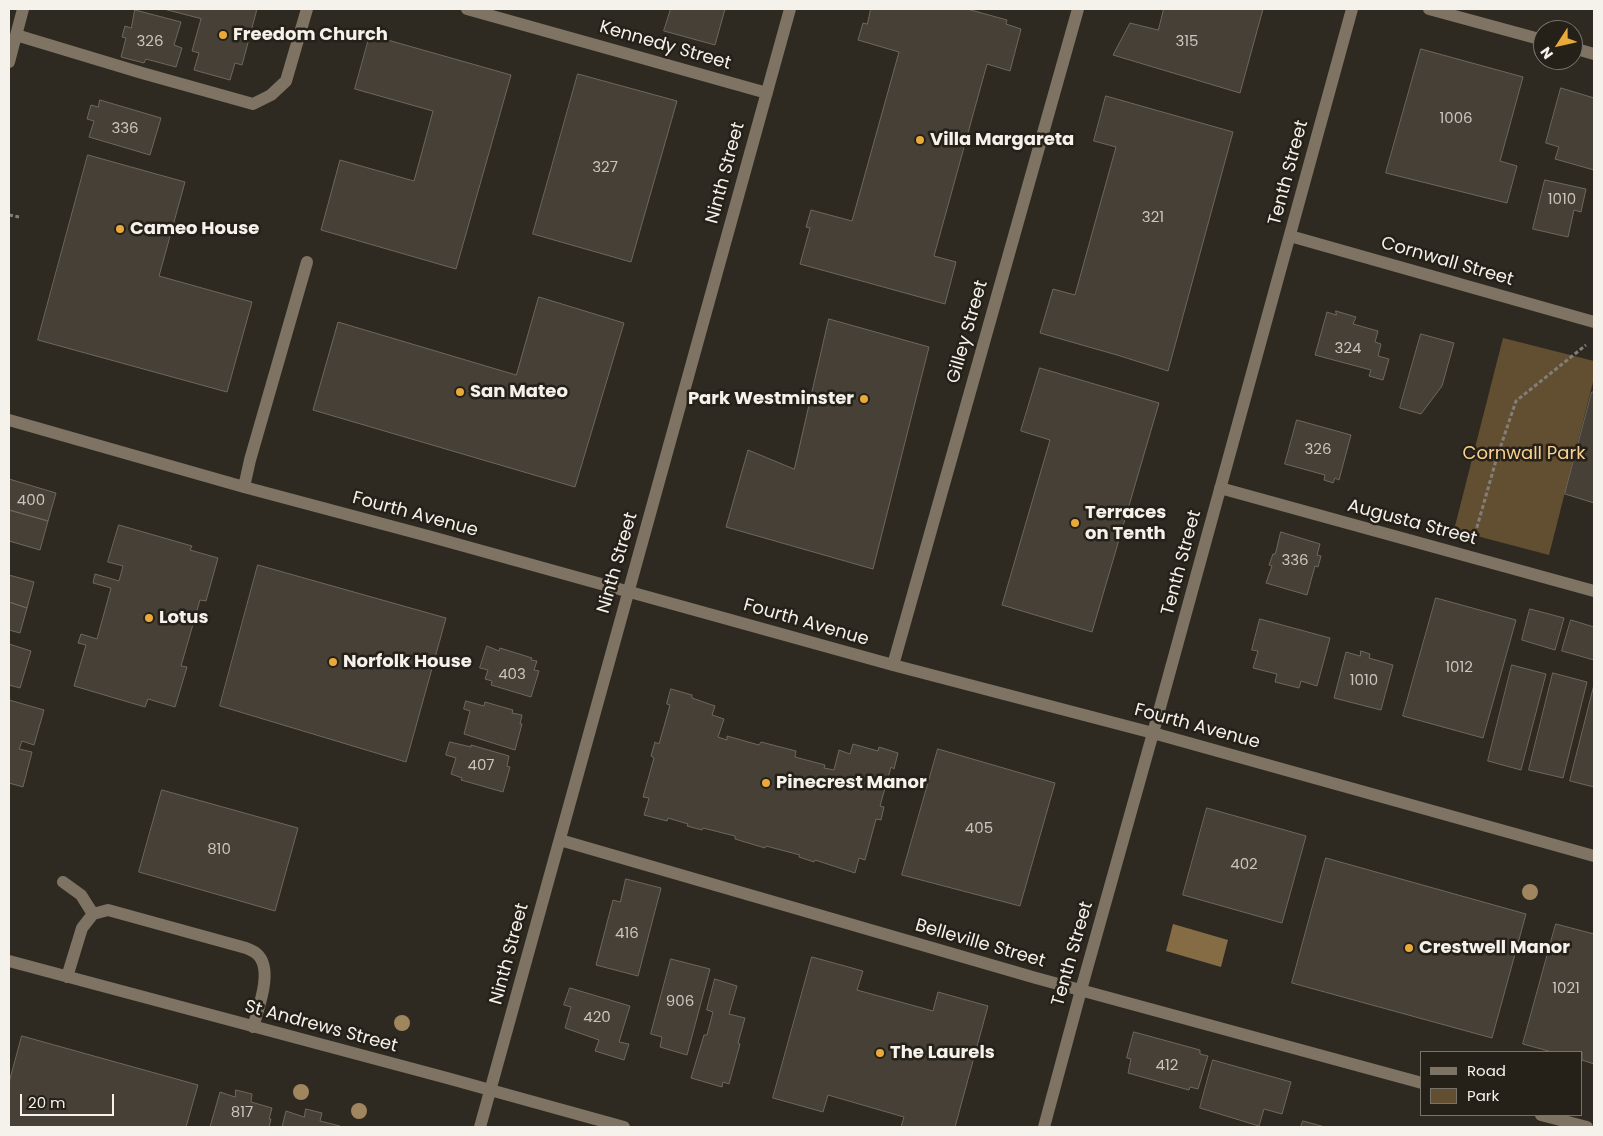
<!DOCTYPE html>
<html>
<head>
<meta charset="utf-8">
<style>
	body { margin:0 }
	#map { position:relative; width:1603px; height:1136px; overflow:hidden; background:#2f2a21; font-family:Poppins,sans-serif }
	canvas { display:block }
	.frame { position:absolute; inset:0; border:10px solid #f5f1eb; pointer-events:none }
	.legend { position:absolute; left:1420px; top:1051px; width:162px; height:65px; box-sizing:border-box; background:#252018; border:1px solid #78746c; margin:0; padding:6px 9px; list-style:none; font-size:15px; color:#f5f1eb }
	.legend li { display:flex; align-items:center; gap:10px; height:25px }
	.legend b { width:25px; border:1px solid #78746c }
	.north { position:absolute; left:1533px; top:20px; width:50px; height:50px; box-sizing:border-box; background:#252018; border:1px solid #78746c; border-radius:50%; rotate:235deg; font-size:14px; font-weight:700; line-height:20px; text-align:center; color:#f5f1eb }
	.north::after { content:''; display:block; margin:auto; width:18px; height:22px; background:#eaaa39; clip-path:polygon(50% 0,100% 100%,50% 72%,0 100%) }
	.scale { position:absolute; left:20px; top:1094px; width:94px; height:22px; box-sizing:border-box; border:2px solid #f5f1eb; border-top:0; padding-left:6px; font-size:15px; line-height:18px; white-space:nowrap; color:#f5f1eb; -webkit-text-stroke:4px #252018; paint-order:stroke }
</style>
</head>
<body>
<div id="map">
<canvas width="1603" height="1136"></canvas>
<div class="frame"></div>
<ul class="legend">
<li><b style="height:6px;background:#7f7463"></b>Road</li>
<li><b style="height:14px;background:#624f32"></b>Park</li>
</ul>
<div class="north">N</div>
<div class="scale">20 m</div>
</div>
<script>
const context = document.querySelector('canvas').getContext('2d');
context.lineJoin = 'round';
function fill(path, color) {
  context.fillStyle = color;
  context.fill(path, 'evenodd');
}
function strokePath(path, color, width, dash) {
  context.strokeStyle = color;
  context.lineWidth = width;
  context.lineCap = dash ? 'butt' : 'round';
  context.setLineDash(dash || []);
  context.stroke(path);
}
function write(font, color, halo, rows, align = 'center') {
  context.font = font + ' Poppins,sans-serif';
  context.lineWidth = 5;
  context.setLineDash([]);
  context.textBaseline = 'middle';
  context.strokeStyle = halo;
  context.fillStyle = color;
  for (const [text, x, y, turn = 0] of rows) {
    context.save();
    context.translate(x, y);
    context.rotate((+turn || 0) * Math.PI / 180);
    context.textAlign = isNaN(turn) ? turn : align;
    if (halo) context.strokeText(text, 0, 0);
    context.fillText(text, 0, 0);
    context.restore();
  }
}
fill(new Path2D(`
	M 1503,338 L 1594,361 L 1594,378 L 1549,555 L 1454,530 Z`), '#624f32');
fill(new Path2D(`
	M 1173,924 L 1228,940 L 1221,967 L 1166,951 Z`), '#866c45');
const building = new Path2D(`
	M 164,9 L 257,9 L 242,65 L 235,63 L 230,80 L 194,70 L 199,53 L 192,51 L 201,19 Z
	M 671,9 L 725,9 L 715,45 L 664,31 Z
	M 871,9 L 967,9 L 1007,20 L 1006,24 L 1021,29 L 1010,71 L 987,64 L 934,256 L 956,262 L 945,304 L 800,264 L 810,228 L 806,227 L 811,210 L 852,221 L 899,52 L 858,40 L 863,23 L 867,24 Z
	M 1164,9 L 1263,9 L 1240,93 L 1113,55 L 1130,23 L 1158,30 Z
	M 135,10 L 181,22 L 174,45 L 182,48 L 176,67 L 146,59 L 144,63 L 121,57 L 126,38 L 122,37 L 125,26 L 131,28 Z
	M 370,35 L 511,75 L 456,269 L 321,230 L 340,160 L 414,181 L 433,111 L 355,89 Z
	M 1421,49 L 1523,77 L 1500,161 L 1517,166 L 1507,203 L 1386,173 Z
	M 578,74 L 677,101 L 631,262 L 533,234 Z
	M 1561,88 L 1594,98 L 1594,170 L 1555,159 L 1559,147 L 1546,143 Z
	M 1106,96 L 1233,132 L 1168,371 L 1117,355 L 1040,333 L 1053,289 L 1075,295 L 1116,147 L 1094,141 Z
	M 100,100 L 161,118 L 150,155 L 89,137 L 94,121 L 87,119 L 91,105 L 98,107 Z
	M 88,155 L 185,182 L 159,276 L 252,302 L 227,392 L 38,340 Z
	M 1545,180 L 1586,189 L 1581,212 L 1574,210 L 1568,237 L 1533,229 Z
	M 539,297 L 624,323 L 575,487 L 313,410 L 338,322 L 516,375 Z
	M 1336,311 L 1356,317 L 1353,324 L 1378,331 L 1375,342 L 1381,344 L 1378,356 L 1389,359 L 1383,380 L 1369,376 L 1371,370 L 1315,355 L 1327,312 L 1336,315 Z
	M 829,319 L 929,347 L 873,569 L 726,527 L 748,450 L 794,469 Z
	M 1421,334 L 1454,343 L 1442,386 L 1421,414 L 1400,408 Z
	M 1040,368 L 1159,403 L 1092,632 L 1002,605 L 1050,440 L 1021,431 Z
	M 1592,392 L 1594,392 L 1594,503 L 1565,494 Z
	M 1297,420 L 1351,435 L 1339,480 L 1335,478 L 1333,483 L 1324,480 L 1325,475 L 1285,464 Z
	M 9,479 L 56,493 L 48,521 L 9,510 Z
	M 9,510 L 48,521 L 40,550 L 9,541 Z
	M 119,525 L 192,546 L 190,550 L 218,558 L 206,601 L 200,600 L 181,666 L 187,667 L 175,707 L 148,699 L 145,707 L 74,686 L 86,645 L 78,643 L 81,634 L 97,639 L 111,588 L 93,583 L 95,574 L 119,581 L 123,566 L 108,562 Z
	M 1281,532 L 1320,544 L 1317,555 L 1321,556 L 1318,567 L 1315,566 L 1307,595 L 1266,583 L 1272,566 L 1269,565 L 1273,554 L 1275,554 Z
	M 258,565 L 446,618 L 406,762 L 220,706 Z
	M 9,575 L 34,582 L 27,608 L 9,602 Z
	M 1436,598 L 1516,620 L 1483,738 L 1403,716 Z
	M 9,602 L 27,608 L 20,633 L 9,630 Z
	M 1530,609 L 1564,618 L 1555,650 L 1522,640 Z
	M 1260,619 L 1330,638 L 1317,686 L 1301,681 L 1299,688 L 1275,682 L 1277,674 L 1253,668 L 1258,651 L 1252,650 Z
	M 1571,620 L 1594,627 L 1594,660 L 1562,651 Z
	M 9,644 L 31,651 L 20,688 L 9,685 Z
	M 487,646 L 499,651 L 500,648 L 532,658 L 531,660 L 537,661 L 534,670 L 539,671 L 531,697 L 491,685 L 492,681 L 485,679 L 488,670 L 480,668 Z
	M 1361,651 L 1370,654 L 1369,658 L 1393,665 L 1381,710 L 1334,698 L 1346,652 L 1360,656 Z
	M 1512,665 L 1546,674 L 1521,770 L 1488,761 Z
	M 1553,673 L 1587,682 L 1563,778 L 1529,770 Z
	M 1594,685 L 1594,787 L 1570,781 Z
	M 671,689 L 692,695 L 692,698 L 715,706 L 712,715 L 724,719 L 718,737 L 727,740 L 727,736 L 759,745 L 761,742 L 796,751 L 795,757 L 825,765 L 824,768 L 834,770 L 839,750 L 850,754 L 853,744 L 878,751 L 879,747 L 898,753 L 894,769 L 891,767 L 880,806 L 884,807 L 881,820 L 876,819 L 865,860 L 859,858 L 855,873 L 815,860 L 814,862 L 799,857 L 800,855 L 766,846 L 765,848 L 735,839 L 735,836 L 703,828 L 702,830 L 687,826 L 688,824 L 668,818 L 667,821 L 644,815 L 649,798 L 643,797 L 654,758 L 651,756 L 655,742 L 659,744 L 670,705 L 667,704 Z
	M 9,700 L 44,710 L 34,745 L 22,741 L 19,749 L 32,752 L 23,787 L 9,783 Z
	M 466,701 L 484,706 L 485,702 L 513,710 L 512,713 L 522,715 L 520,724 L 522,724 L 515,750 L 464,734 L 470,711 L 464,709 Z
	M 450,742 L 471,747 L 471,745 L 509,756 L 507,766 L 510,767 L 503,792 L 461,780 L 462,778 L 451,774 L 456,758 L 446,755 Z
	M 938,749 L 1055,783 L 1020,906 L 902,875 Z
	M 162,790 L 298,828 L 275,911 L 139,872 Z
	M 1207,808 L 1306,836 L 1282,923 L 1183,895 Z
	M 1326,858 L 1526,914 L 1492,1038 L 1292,983 Z
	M 626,879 L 661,888 L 638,976 L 596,965 L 613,900 L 620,902 Z
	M 1556,924 L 1594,934 L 1594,1064 L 1582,1060 L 1582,1052 L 1552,1052 L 1523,1044 Z
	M 812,957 L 863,971 L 857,990 L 933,1011 L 938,992 L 988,1006 L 955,1127 L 901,1127 L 904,1117 L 828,1095 L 823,1112 L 773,1098 Z
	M 671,959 L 710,969 L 687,1055 L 660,1047 L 662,1037 L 651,1034 Z
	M 715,979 L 737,986 L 729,1014 L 745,1018 L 738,1043 L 740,1044 L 729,1084 L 723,1082 L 722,1087 L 691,1078 L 704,1035 L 707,1035 L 713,1012 L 707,1010 Z
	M 570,988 L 630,1006 L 619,1042 L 629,1044 L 624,1060 L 595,1051 L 599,1040 L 565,1028 L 571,1007 L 564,1005 Z
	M 1134,1032 L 1200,1050 L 1200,1054 L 1208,1056 L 1198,1089 L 1190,1087 L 1189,1090 L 1128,1073 L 1131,1059 L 1127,1058 Z
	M 22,1036 L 198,1085 L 186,1127 L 9,1127 L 9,1083 Z
	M 1213,1060 L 1291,1082 L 1282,1114 L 1264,1109 L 1259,1126 L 1200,1108 Z
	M 236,1090 L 252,1094 L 251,1102 L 272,1108 L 269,1119 L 271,1119 L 269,1127 L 210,1127 L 220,1092 L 235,1097 Z
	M 306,1109 L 322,1113 L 320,1121 L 340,1126 L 339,1127 L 282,1127 L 286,1111 L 304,1117 Z
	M 1303,1121 L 1325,1127 L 1301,1127 Z`);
fill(building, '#464037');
strokePath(building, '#6e675e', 1);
strokePath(new Path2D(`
	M 9,215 L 19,217
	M 1475,534 L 1497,457 L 1516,401 L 1586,345`), '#837e76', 3, [4, 2.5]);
strokePath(new Path2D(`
	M 467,9 L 767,93
	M 1429,9 L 1543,40
	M 16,35 L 142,73 L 253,104 L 271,95 L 286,81 L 307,9
	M 1573,48 L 1594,54
	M 9,62 L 23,9
	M 1290,236 L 1594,322
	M 9,420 L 244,487 L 428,536 L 893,665 L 1153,733 L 1594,856
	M 244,487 L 250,460 L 307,262
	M 1220,488 L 1594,591
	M 893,665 L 1078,9
	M 560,840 L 1036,978 L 1422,1083
	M 63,882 L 81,895 L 93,914
	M 9,961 L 447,1078 L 624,1127
	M 67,977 L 82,928 L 93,914 L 108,910 L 246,948 C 250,950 254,951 257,954 C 274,969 258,1009 253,1027
	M 1541,1115 L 1587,1127
	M 480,1127 L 790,9
	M 1044,1127 L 1081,990 L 1153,733 L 1352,9`), '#7f7463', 12);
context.fillStyle = '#9f865f';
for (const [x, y] of [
	[1530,892],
	[402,1023],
	[301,1092],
	[359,1111]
]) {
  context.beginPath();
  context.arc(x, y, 8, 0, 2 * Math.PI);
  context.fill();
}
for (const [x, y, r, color] of [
	[223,35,5,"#eaaa39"],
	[920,140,5,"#eaaa39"],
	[120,229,5,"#eaaa39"],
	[460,392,5,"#eaaa39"],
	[864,399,5,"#eaaa39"],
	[1075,523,5,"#eaaa39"],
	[149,618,5,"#eaaa39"],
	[333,662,5,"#eaaa39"],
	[766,783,5,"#eaaa39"],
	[1409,948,5,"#eaaa39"],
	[880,1053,5,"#eaaa39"]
]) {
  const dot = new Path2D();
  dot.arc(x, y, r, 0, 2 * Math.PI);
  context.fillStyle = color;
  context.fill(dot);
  strokePath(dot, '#252018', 2);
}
write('15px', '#c9c5be', null, [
	["326",150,42],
	["315",1187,42],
	["1006",1456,119],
	["336",125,129],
	["327",605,168],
	["1010",1562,200],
	["321",1153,218],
	["324",1348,349],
	["326",1318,450],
	["400",31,501],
	["336",1295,561],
	["1012",1459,668],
	["403",512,675],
	["1010",1364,681],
	["407",481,766],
	["405",979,829],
	["810",219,850],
	["402",1244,865],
	["416",627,934],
	["1021",1566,989],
	["906",680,1002],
	["420",597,1018],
	["412",1167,1066],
	["817",242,1113]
]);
write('bold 18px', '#f5f1eb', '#252018', [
	["Freedom Church",233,35],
	["Villa Margareta",930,140],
	["Cameo House",130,229],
	["San Mateo",470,392],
	["Park Westminster",854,399,"right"],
	["Terraces",1085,513],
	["on Tenth",1085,534],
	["Lotus",159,618],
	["Norfolk House",343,662],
	["Pinecrest Manor",776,783],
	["Crestwell Manor",1419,948],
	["The Laurels",890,1053]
], 'left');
write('18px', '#f5f1eb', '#252018', [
	["Kennedy Street",665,46,16],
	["Ninth Street",726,173,-75],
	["Tenth Street",1289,173,-75],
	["Cornwall Street",1447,262,16],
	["Gilley Street",968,332,-74],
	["Fourth Avenue",415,515,15],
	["Augusta Street",1412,523,15],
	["Ninth Street",618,563,-74],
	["Tenth Street",1182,563,-75],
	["Fourth Avenue",806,623,16],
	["Fourth Avenue",1197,727,15],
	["Belleville Street",980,944,16],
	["Ninth Street",510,954,-75],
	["Tenth Street",1073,954,-74],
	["St Andrews Street",321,1027,15]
]);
write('18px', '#fbd191', '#252018', [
	["Cornwall Park",1524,454]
]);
</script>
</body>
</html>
